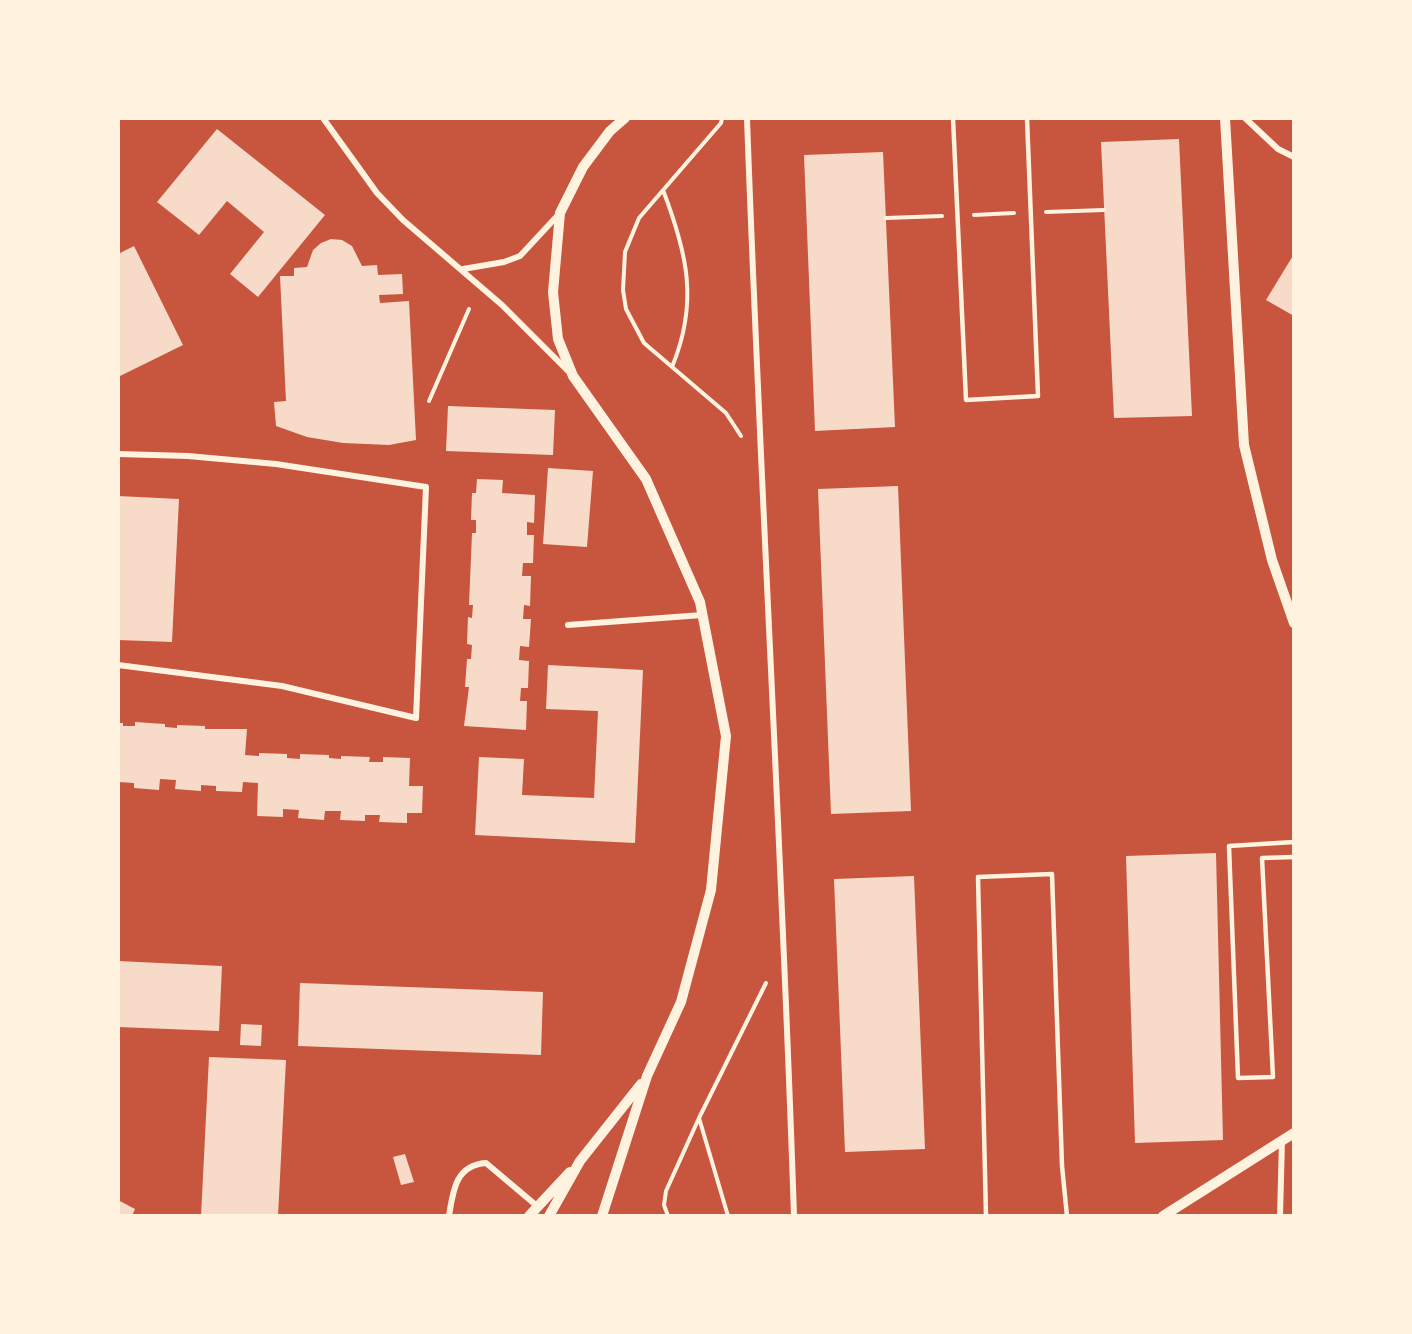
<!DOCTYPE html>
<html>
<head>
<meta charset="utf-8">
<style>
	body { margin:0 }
	#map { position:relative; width:1412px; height:1334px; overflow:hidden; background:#c8553d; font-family:Quicksand,sans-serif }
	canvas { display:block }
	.frame { position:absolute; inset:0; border:120px solid #fff3e0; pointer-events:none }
</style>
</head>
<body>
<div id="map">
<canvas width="1412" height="1334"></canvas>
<div class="frame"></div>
</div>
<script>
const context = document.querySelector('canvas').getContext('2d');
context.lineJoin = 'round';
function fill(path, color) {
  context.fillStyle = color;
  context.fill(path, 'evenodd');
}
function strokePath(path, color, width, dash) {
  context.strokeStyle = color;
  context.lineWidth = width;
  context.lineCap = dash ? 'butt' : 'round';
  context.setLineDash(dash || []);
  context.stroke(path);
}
fill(new Path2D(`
	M 217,129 L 325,215 L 258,297 L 230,274 L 264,232 L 227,201 L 199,235 L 157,202 Z
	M 1179,139 L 1192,416 L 1114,418 L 1101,142 Z
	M 883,152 L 895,427 L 815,431 L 804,155 Z
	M 331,239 L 342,240 L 352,246 L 362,266 L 377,265 L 378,275 L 402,274 L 403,294 L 379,295 L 380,303 L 409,301 L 416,440 L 389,445 L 343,443 L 307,437 L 276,426 L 274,402 L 286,401 L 280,276 L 294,276 L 294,268 L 307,267 L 313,250 L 321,243 Z
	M 134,246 L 183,345 L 118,377 L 118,254 Z
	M 1294,254 L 1294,316 L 1266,300 Z
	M 448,406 L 555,410 L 553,455 L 446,451 Z
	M 548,468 L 593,471 L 587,547 L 543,544 Z
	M 477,479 L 503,480 L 502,493 L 535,495 L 534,523 L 527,522 L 527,535 L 534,535 L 533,563 L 523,563 L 522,576 L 531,576 L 530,606 L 524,605 L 523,619 L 531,619 L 529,647 L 520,646 L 519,660 L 529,661 L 528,688 L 521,688 L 520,701 L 527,701 L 526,730 L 464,726 L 469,687 L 465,687 L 467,659 L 471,659 L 472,645 L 467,644 L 468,617 L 472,618 L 473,605 L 469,605 L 472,533 L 476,533 L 476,520 L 471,520 L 472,493 L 476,493 Z
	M 898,486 L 911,811 L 831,814 L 818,489 Z
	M 118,496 L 179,499 L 172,642 L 118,640 Z
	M 548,665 L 643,670 L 635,843 L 475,835 L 479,757 L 524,759 L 522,795 L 594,798 L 598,711 L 546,709 Z
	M 135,722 L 165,724 L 165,727 L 177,728 L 177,725 L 205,726 L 205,729 L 247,729 L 245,755 L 259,756 L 259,753 L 287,754 L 287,758 L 300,759 L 300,754 L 329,755 L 329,758 L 341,759 L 341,756 L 370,757 L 369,762 L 383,762 L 383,757 L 410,758 L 409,786 L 423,786 L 422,813 L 407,813 L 407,823 L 379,822 L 380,815 L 365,815 L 365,821 L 340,820 L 341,811 L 325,811 L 324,820 L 298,818 L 299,810 L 283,809 L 283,817 L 257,816 L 258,783 L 243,782 L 242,792 L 216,791 L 216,786 L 201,785 L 201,791 L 175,789 L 176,780 L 160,779 L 159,790 L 134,788 L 134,783 L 118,782 L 118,723 L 123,723 L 123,726 L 135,726 Z
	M 1216,853 L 1223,1140 L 1135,1143 L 1126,856 Z
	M 914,876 L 925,1149 L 845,1152 L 834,879 Z
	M 118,961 L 222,966 L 219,1031 L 118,1027 Z
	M 300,983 L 543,992 L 541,1055 L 298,1046 Z
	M 241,1024 L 262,1025 L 261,1046 L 240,1045 Z
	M 209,1057 L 286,1060 L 278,1216 L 201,1216 Z
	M 405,1154 L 414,1182 L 401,1185 L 393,1157 Z
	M 118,1200 L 135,1209 L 132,1216 L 118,1216 Z`), '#f7dbc8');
strokePath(new Path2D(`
	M 722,118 L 721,123 L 639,218 L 625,252 L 623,290 L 626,309 L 644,343 L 726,413 L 741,436
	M 663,190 C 687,253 699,302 672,367
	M 1046,212 L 1104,210
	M 974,215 L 1014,213
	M 886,218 L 942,216
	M 429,401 L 469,309
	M 699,1118 L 728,1216
	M 668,1216 L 664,1205 L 666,1191 L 699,1118 L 766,983`), '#fff3e0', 4);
strokePath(new Path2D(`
	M 953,118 L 966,400 L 1038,396 L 1027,118
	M 1294,842 L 1229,846 L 1238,1078 L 1273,1077 L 1262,858 L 1294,857
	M 986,1216 L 978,877 L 1052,874 L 1062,1166 L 1067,1216`), '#fff3e0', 4.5);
strokePath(new Path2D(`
	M 323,118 L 377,193 L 403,220 L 502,305 L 568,371
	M 747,118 C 760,484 782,850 794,1216
	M 1245,118 L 1278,149 L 1294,157
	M 463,269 L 504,262 L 520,256 L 559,214
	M 118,454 L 188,456 L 276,464 L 426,487 L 416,718 L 282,686 L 118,665
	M 568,625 L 702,615
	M 449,1216 C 453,1190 456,1165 486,1163 L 537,1206
	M 1280,1216 L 1282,1140`), '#fff3e0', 6);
strokePath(new Path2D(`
	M 1225,118 L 1244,445 L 1272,560 L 1294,623
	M 529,1216 L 570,1172
	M 549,1216 L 580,1161 L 641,1084
	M 602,1216 L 647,1076 L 681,1002 L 711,890 L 726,736 L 700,602 L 646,479 L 573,376 L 558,339 L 553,292 L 560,213 L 583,167 L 610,131 L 625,118
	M 1163,1216 L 1294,1133`), '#fff3e0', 10);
</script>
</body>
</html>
